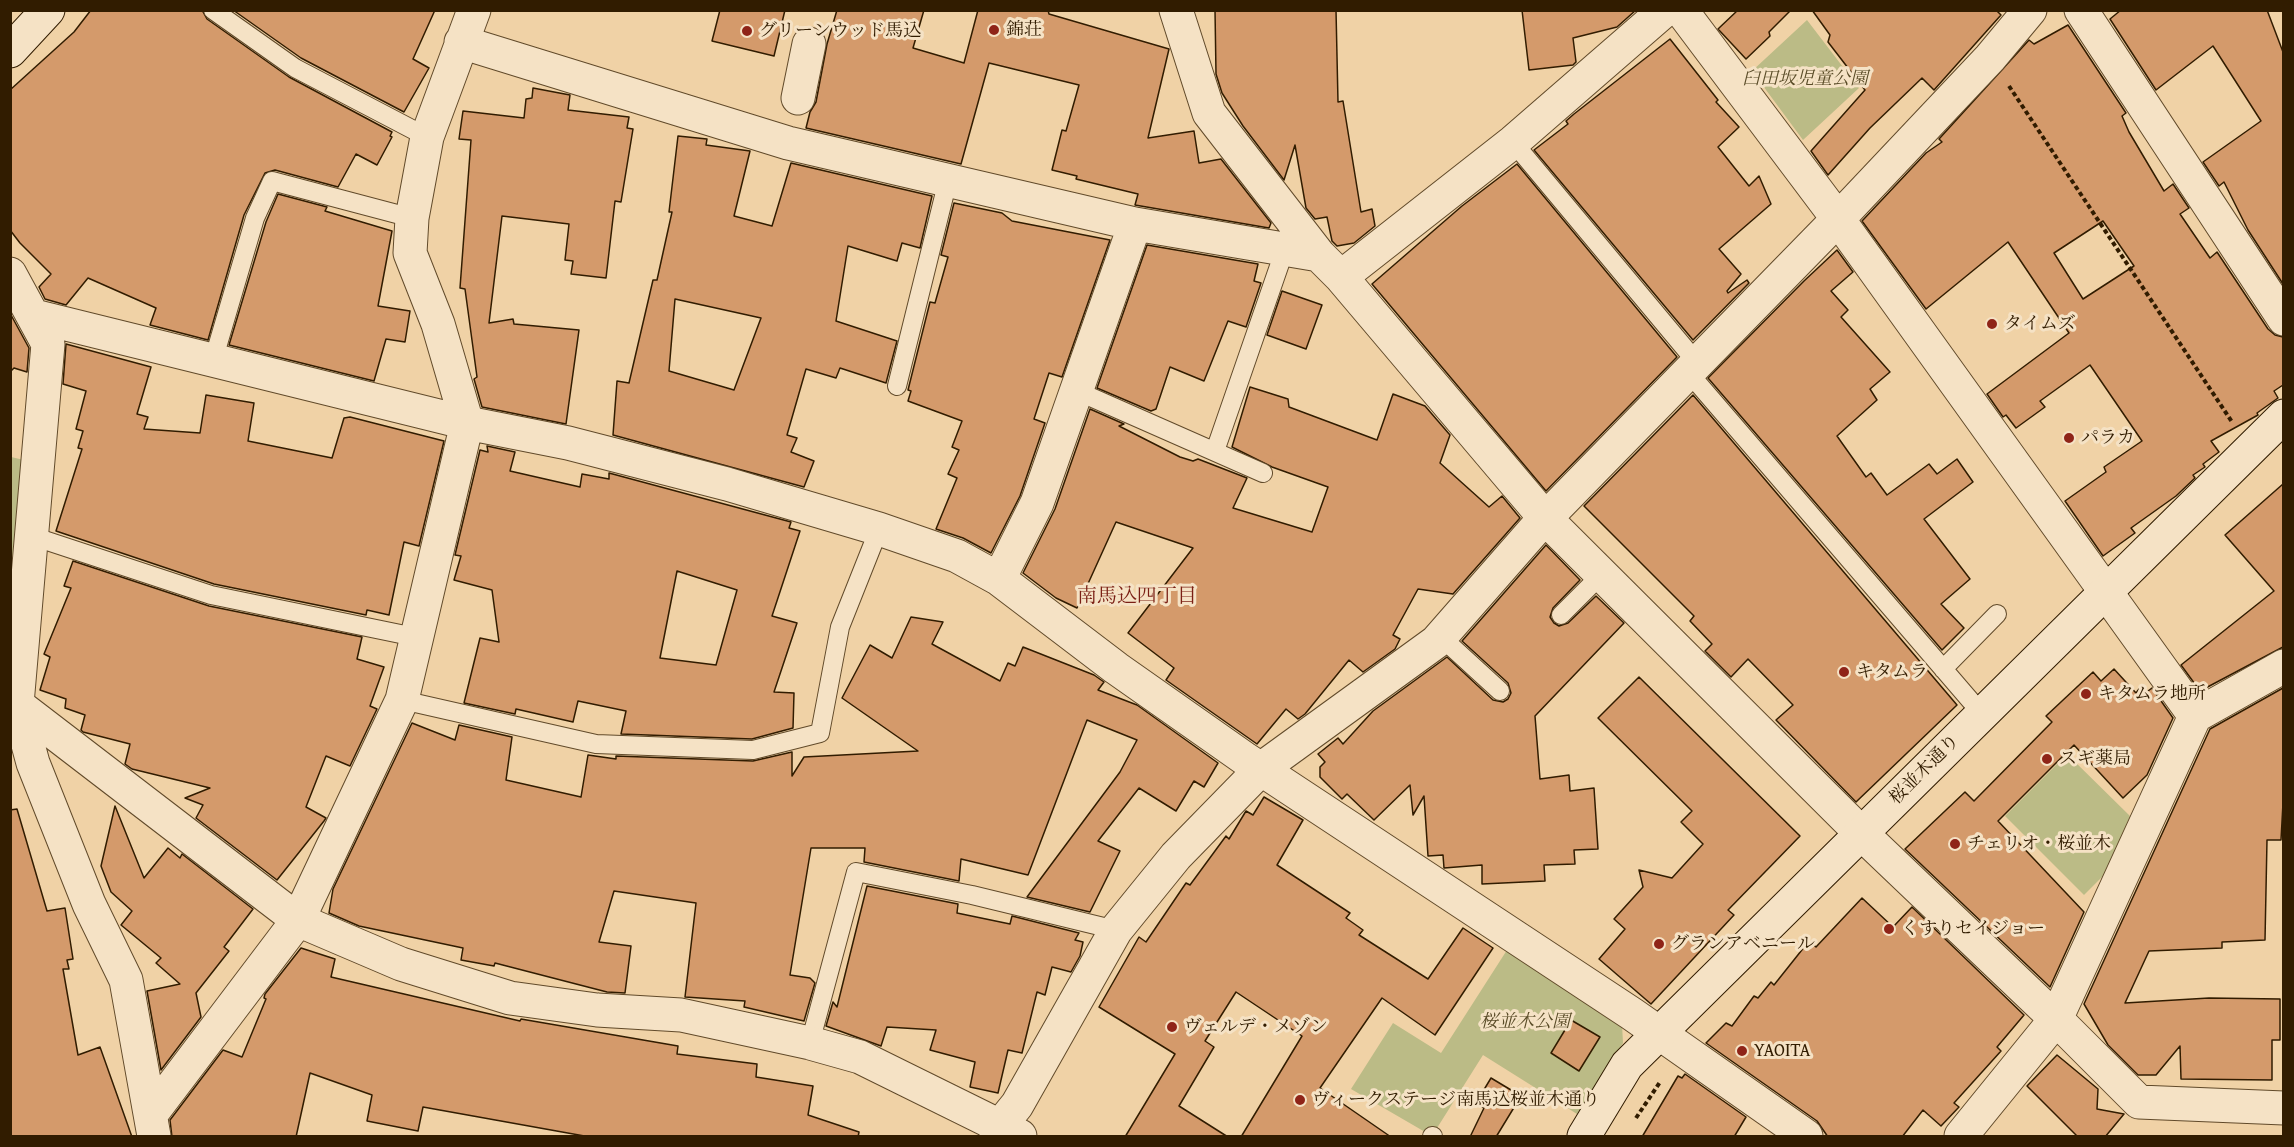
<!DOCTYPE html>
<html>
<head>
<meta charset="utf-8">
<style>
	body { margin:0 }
	#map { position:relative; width:2294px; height:1147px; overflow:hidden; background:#f0d2a6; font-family:"Gentium Book Plus",serif }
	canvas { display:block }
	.frame { position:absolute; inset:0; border:12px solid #311c00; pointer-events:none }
</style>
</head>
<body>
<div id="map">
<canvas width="2294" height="1147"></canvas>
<div class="frame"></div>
</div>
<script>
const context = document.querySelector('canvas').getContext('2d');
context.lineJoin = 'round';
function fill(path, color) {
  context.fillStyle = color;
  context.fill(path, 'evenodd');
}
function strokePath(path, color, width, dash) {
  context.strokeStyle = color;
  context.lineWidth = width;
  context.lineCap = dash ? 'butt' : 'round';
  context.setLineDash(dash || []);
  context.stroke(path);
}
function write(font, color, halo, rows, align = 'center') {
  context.font = font + ' "Gentium Book Plus","Noto Serif JP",serif';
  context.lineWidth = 6;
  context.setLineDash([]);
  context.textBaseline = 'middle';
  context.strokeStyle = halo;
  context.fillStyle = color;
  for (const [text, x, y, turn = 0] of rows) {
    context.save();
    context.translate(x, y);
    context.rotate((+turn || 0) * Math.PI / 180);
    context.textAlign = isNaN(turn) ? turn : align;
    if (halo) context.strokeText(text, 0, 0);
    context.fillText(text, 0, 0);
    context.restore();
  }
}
fill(new Path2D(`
	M 1807,20 L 1859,88 L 1803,140 L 1752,71 Z
	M 11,457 L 24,460 L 11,571 Z
	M 2067,754 L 2130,816 L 2106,873 L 2084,895 L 2005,816 Z
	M 1507,950 L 1622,1024 L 1623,1043 L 1577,1114 L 1483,1055 L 1432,1136 L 1351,1089 L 1393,1023 L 1441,1053 Z`), '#bbbb86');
const building = new Path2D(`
	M 91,10 L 202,10 L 207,19 L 289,77 L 392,132 L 390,136 L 392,137 L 377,165 L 356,154 L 338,187 L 275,170 L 265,173 L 244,215 L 208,340 L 150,325 L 156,308 L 88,278 L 66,305 L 45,299 L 39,287 L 51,274 L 20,243 L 10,230 L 10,90 L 74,32 Z
	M 233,10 L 435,10 L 413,59 L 429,68 L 404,112 L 301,58 Z
	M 720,10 L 785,10 L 774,56 L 712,41 Z
	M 837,10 L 924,10 L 913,48 L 964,63 L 978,10 L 1048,10 L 1049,14 L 1169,49 L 1148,138 L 1194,131 L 1199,163 L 1221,159 L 1271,223 L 1269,228 L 1135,205 L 1138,194 L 1076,179 L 1077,176 L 1052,170 L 1062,130 L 1066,131 L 1079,85 L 989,63 L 961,164 L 806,128 L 810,112 L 816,102 L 827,44 Z
	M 1215,10 L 1336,10 L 1338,102 L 1343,101 L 1361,212 L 1372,209 L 1375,226 L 1354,243 L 1337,246 L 1332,241 L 1327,217 L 1315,219 L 1306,208 L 1295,145 L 1284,180 L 1243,126 L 1222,93 L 1216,74 Z
	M 1522,10 L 1636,10 L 1617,27 L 1573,38 L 1576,62 L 1573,65 L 1529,70 Z
	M 1738,10 L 1791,10 L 1769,32 L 1770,36 L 1746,59 L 1718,29 Z
	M 1812,10 L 1996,10 L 2001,15 L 1934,90 L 1922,78 L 1870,128 L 1828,175 L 1811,151 L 1865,90 L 1828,42 L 1830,35 Z
	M 2121,10 L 2267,10 L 2283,52 L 2283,284 L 2248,230 L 2224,182 L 2219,186 L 2203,162 L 2261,121 L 2213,46 L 2156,90 L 2110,19 Z
	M 2068,25 L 2126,113 L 2122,116 L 2129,132 L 2164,191 L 2173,184 L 2189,208 L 2180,214 L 2210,258 L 2217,252 L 2268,329 L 2275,335 L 2283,337 L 2283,385 L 2274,391 L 2278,398 L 2257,413 L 2258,415 L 2211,441 L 2219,452 L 2203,464 L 2205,467 L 2193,475 L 2195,478 L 2176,496 L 2131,528 L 2135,533 L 2103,556 L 2065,501 L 2106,472 L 2104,467 L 2142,441 L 2090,365 L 2040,401 L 2045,407 L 2016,428 L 2006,415 L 2003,417 L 1987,394 L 2069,333 L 2008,242 L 1926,309 L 1862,221 L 1926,153 L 1942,142 L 1939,139 L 2029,40 L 2034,44 ZM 2103,221 L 2134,266 L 2083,299 L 2054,253 Z
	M 1670,39 L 1718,100 L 1716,102 L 1739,127 L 1718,147 L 1749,186 L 1759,176 L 1771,204 L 1719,249 L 1741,274 L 1727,291 L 1728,293 L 1747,280 L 1749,283 L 1693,340 L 1534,150 L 1568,124 L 1566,121 L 1574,114 Z
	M 533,88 L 570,95 L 568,110 L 629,117 L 627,128 L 633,129 L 621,202 L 615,201 L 606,278 L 571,274 L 573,261 L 565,260 L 569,224 L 502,216 L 489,323 L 513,319 L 514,324 L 579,330 L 566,424 L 482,407 L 474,379 L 477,377 L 465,289 L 460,288 L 471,140 L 459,139 L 463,111 L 524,118 L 526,99 L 532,98 Z
	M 678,136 L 707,139 L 706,145 L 750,151 L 734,216 L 772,226 L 791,163 L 932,196 L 920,248 L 902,243 L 897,261 L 848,246 L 836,321 L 897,341 L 886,383 L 840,368 L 836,378 L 806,369 L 787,435 L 797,438 L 791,452 L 814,461 L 804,487 L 613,435 L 617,381 L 629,383 L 653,280 L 657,280 L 672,212 L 669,212 ZM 675,299 L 761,318 L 734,390 L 669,371 Z
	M 1517,164 L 1677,357 L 1546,491 L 1372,284 L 1462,206 Z
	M 278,194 L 327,207 L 325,211 L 392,231 L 378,306 L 410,311 L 405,342 L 386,339 L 374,381 L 229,345 L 266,222 Z
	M 954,203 L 1002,213 L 1012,221 L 1110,240 L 1062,377 L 1049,373 L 1034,419 L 1045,423 L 1020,496 L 991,553 L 963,538 L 936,529 L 957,478 L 948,474 L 959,450 L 952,447 L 962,421 L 908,401 L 911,391 L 908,390 L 930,302 L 935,303 L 948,257 L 941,255 Z
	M 1147,245 L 1258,264 L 1254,281 L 1261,283 L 1246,327 L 1228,321 L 1204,381 L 1170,367 L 1156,409 L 1151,411 L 1097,388 Z
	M 1837,250 L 1853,272 L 1831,291 L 1848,310 L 1841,317 L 1890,372 L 1870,389 L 1877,400 L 1837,436 L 1866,477 L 1871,473 L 1887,495 L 1929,464 L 1937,474 L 1957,459 L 1973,482 L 1924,519 L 1970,579 L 1941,604 L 1964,628 L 1942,650 L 1708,378 L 1804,281 Z
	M 1282,291 L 1322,305 L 1306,349 L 1267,335 Z
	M 11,315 L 29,348 L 27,372 L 14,368 L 10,372 Z
	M 66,344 L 151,367 L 137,414 L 148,417 L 144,429 L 200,433 L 206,395 L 254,403 L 248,441 L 332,458 L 344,418 L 350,417 L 444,441 L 419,546 L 404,542 L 389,615 L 367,610 L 366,615 L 214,584 L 56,531 L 82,449 L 78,448 L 83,431 L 76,429 L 86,391 L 63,384 Z
	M 1250,387 L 1288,399 L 1289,407 L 1377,440 L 1393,394 L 1425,406 L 1450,435 L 1440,463 L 1489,507 L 1502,496 L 1520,518 L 1453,594 L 1418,589 L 1393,635 L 1400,639 L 1395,649 L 1363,672 L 1349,660 L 1305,714 L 1298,719 L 1286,709 L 1257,744 L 1166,680 L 1174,668 L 1128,633 L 1193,548 L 1116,522 L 1077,608 L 1056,598 L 1023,573 L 1055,509 L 1090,409 L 1124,424 L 1119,426 L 1180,457 L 1193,461 L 1198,459 L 1247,478 L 1233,508 L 1312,532 L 1328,487 L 1272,467 L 1232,447 Z
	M 1693,395 L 1957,705 L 1856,802 L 1776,720 L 1793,705 L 1748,659 L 1731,677 L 1705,651 L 1712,644 L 1690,621 L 1694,616 L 1584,506 Z
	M 487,446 L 515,452 L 510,471 L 580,487 L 582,474 L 609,479 L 609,473 L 791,522 L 789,528 L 800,531 L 772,616 L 797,623 L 774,692 L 794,693 L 793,728 L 752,739 L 621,734 L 626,711 L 578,701 L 573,722 L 516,709 L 515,714 L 464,703 L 480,638 L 499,642 L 492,590 L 454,580 L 461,556 L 455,555 L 480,450 L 488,452 ZM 677,571 L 737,590 L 716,665 L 660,658 Z
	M 2283,484 L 2283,647 L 2200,691 L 2181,665 L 2274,591 L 2225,535 Z
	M 1546,545 L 1580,580 L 1553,608 L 1550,617 L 1554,623 L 1559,626 L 1568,623 L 1596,596 L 1624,623 L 1535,716 L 1540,779 L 1569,775 L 1570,791 L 1594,788 L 1598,849 L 1574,850 L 1575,864 L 1544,865 L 1545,881 L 1482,884 L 1482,865 L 1444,868 L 1443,855 L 1428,856 L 1424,796 L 1413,815 L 1410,785 L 1374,820 L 1347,794 L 1342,799 L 1320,777 L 1320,767 L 1325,762 L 1318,754 L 1338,738 L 1343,744 L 1373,711 L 1447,657 L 1493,700 L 1503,702 L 1508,699 L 1511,693 L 1508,683 L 1462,641 Z
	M 73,561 L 209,606 L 362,637 L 357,659 L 384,667 L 370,706 L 377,709 L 350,766 L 326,756 L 306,807 L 326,818 L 324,821 L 277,880 L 196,818 L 203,805 L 185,798 L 210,788 L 132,769 L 125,764 L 130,744 L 83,732 L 81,730 L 85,715 L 65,708 L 66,699 L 40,690 L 50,657 L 44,654 L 71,588 L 64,586 Z
	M 911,617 L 943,622 L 932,644 L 1000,681 L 1008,663 L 1015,666 L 1023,647 L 1094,675 L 1104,682 L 1098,690 L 1137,705 L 1218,763 L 1204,787 L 1194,781 L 1176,811 L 1139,788 L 1098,841 L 1120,851 L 1090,912 L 1027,897 L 1120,772 L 1137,740 L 1087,720 L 1028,875 L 961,859 L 959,881 L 864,862 L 865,848 L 811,848 L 790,975 L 810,978 L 815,983 L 804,1021 L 744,1007 L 745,1001 L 685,997 L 696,903 L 614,891 L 599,942 L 631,946 L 625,993 L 607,992 L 495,963 L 494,966 L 461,960 L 463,948 L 359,926 L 329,913 L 333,889 L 412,723 L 455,740 L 459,725 L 512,737 L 506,780 L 581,797 L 588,755 L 616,759 L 616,756 L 753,761 L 792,752 L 792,776 L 804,757 L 918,751 L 842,698 L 870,645 L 892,658 Z
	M 2114,669 L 2136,693 L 2139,689 L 2144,694 L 2152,688 L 2173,718 L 2147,775 L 2123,798 L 2074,745 L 1998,821 L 2084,912 L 2050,987 L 1905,849 L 1965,792 L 1974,801 L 2052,722 L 2046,716 L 2093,672 L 2101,681 Z
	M 1639,677 L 1800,836 L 1728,910 L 1734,915 L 1651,1004 L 1599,959 L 1625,929 L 1614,919 L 1643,887 L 1639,870 L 1672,878 L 1703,844 L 1681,822 L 1692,811 L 1598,718 Z
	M 2283,688 L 2283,803 L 2281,840 L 2267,840 L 2265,940 L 2222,942 L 2222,948 L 2149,951 L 2125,1003 L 2209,998 L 2280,999 L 2280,1040 L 2272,1040 L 2272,1080 L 2181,1079 L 2180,1046 L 2156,1075 L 2138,1075 L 2108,1045 L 2084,1004 L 2210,729 Z
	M 1264,797 L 1303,820 L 1277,865 L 1350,913 L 1346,918 L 1363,930 L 1359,935 L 1428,979 L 1463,928 L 1493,948 L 1435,1035 L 1382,998 L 1320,1088 L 1391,1137 L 1241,1137 L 1302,1036 L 1236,992 L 1205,1041 L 1214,1047 L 1179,1106 L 1228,1137 L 1125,1137 L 1175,1054 L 1099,1007 L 1139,937 L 1146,942 L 1186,883 L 1190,885 L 1226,836 L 1229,839 L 1246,811 L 1253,815 Z
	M 115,806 L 144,878 L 168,848 L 180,858 L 182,854 L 253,909 L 224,947 L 229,951 L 196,993 L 201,1017 L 161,1070 L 147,991 L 180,984 L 156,963 L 161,958 L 121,925 L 132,911 L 111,892 L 101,866 Z
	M 17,809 L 47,911 L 65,908 L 73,959 L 67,960 L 69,969 L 63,969 L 78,1055 L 100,1047 L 132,1137 L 10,1137 L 10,810 Z
	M 867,886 L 958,904 L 957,913 L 1010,924 L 1012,916 L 1079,933 L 1075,940 L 1083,942 L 1080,956 L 1071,972 L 1052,967 L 1045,995 L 1037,992 L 1022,1053 L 1008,1050 L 998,1093 L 970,1087 L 975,1062 L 930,1050 L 936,1030 L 887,1027 L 881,1046 L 826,1026 L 833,1002 L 837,1007 Z
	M 1862,898 L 1893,927 L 1912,907 L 2024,1015 L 1997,1047 L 2001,1051 L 1954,1103 L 1959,1107 L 1941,1126 L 1923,1110 L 1902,1137 L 1828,1137 L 1817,1121 L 1706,1043 L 1726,1023 L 1732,1026 L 1754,996 L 1758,998 L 1771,982 L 1774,985 L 1809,941 L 1816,947 Z
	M 301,948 L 335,959 L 331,977 L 520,1021 L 521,1019 L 678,1046 L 677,1054 L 757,1064 L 756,1077 L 813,1086 L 808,1115 L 859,1132 L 858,1137 L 590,1137 L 423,1107 L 418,1131 L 367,1121 L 372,1095 L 310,1073 L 296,1137 L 172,1137 L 170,1120 L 223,1050 L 242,1057 L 266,999 L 264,998 L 265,994 Z
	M 1571,1020 L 1600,1037 L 1579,1071 L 1551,1053 Z
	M 2057,1055 L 2098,1089 L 2097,1109 L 2124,1114 L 2105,1137 L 2078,1137 L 2027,1086 Z
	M 1685,1074 L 1746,1117 L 1734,1137 L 1642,1137 L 1678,1076 L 1682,1078 Z
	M 1491,1078 L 1521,1096 L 1496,1137 L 1470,1137 L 1484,1108 L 1476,1103 Z`);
fill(building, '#d49a6b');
strokePath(building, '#311c00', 1.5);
const lane = new Path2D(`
	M 213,10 L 295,68 L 427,137
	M 1513,142 L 1698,364
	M 213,361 L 255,218 L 272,181 L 412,218
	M 1689,373 L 1982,714
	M 897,386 L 948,180
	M 1077,391 L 1263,473
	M 1215,451 L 1285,249
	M 32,536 L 211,595 L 415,637
	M 1561,615 L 1603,573
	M 1441,637 L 1500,691
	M 1943,669 L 1997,614
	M 402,700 L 596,744 L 753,750 L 820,733 L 840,627 L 879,529
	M 810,1043 L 856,872 L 972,895 L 1116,930
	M 1432,1136 L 1433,1136`);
const street = new Path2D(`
	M 1176,10 L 1209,113 L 1319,255
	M 1681,10 L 1838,219 L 2195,716
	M 2081,10 L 2284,319
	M 461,42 L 788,143 L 1135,224 L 1319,255 L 1341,277 L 1545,518 L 1861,833 L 2056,1019 L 2139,1102 L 2284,1108
	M 798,98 L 809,44
	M 10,274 L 48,344 L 17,704 L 33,763 L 89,904 L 126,980 L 154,1136
	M 1341,277 L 1513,142 L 1665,10
	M 34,316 L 467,423 L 568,443 L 727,484 L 879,529 L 957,556 L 999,579 L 1116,668 L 1244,758 L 1632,1014 L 1806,1136
	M 999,579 L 1037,503 L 1135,224
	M 10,699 L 298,920 L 401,964 L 510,998 L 597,1010 L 681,1015 L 810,1043 L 860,1057 L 1020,1136
	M 152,1113 L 298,920 L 402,700 L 467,423 L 438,324 L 410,253 L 412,218 L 427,137 L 474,10
	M 996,1136 L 1000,1126 L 1017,1105 L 1116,930 L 1176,856 L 1261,769 L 1436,642 L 1535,529 L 1838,219 L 1990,58 L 2030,10
	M 1961,1136 L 2056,1019 L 2195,716 L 2284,666`);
const secondary = new Path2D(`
	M 10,51 L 48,10
	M 1584,1136 L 1627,1065 L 2284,416`);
strokePath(lane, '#614a2a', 20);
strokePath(street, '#614a2a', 35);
strokePath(secondary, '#311c00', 35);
strokePath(new Path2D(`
	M 2009,86 L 2232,422
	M 1636,1118 L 1660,1082`), '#311c00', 4, [4.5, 3]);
strokePath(lane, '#f5e2c5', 18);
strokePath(street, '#f5e2c5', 33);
strokePath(secondary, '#f5e2c5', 33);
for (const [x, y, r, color] of [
	[994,30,6,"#8f2418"],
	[747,31,6,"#8f2418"],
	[1992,324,6,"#8f2418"],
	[2069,438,6,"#8f2418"],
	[1844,672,6,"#8f2418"],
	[2086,694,6,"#8f2418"],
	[2047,759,6,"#8f2418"],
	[1955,844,6,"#8f2418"],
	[1889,929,6,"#8f2418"],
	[1659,944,6,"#8f2418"],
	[1172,1027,6,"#8f2418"],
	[1742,1051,6,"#8f2418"],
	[1300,1100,6,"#8f2418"]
]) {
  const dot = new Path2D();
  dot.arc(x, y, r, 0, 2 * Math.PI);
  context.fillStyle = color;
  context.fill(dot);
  strokePath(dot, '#f5e2c5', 2);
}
write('18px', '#311c00', '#f5e2c5', [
	["錦荘",1006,30],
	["グリーンウッド馬込",759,31],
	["タイムズ",2004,324],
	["パラカ",2081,438],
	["キタムラ",1856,672],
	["キタムラ地所",2098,694],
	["スギ薬局",2059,759],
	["チェリオ・桜並木",1967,844],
	["くすりセイジョー",1901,929],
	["グランアベニール",1671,944],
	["ヴェルデ・メゾン",1184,1027],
	["YAOITA",1754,1051],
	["ヴィークステージ南馬込桜並木通り",1312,1100]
], 'left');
write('italic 18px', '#5a4c28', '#f5e2c5', [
	["臼田坂児童公園",1805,79],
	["桜並木公園",1525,1022]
]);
write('18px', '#311c00', '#f5e2c5', [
	["桜並木通り",1925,770,-45]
]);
write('20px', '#7a1f14', '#f5e2c5', [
	["南馬込四丁目",1137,597]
]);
</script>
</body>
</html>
